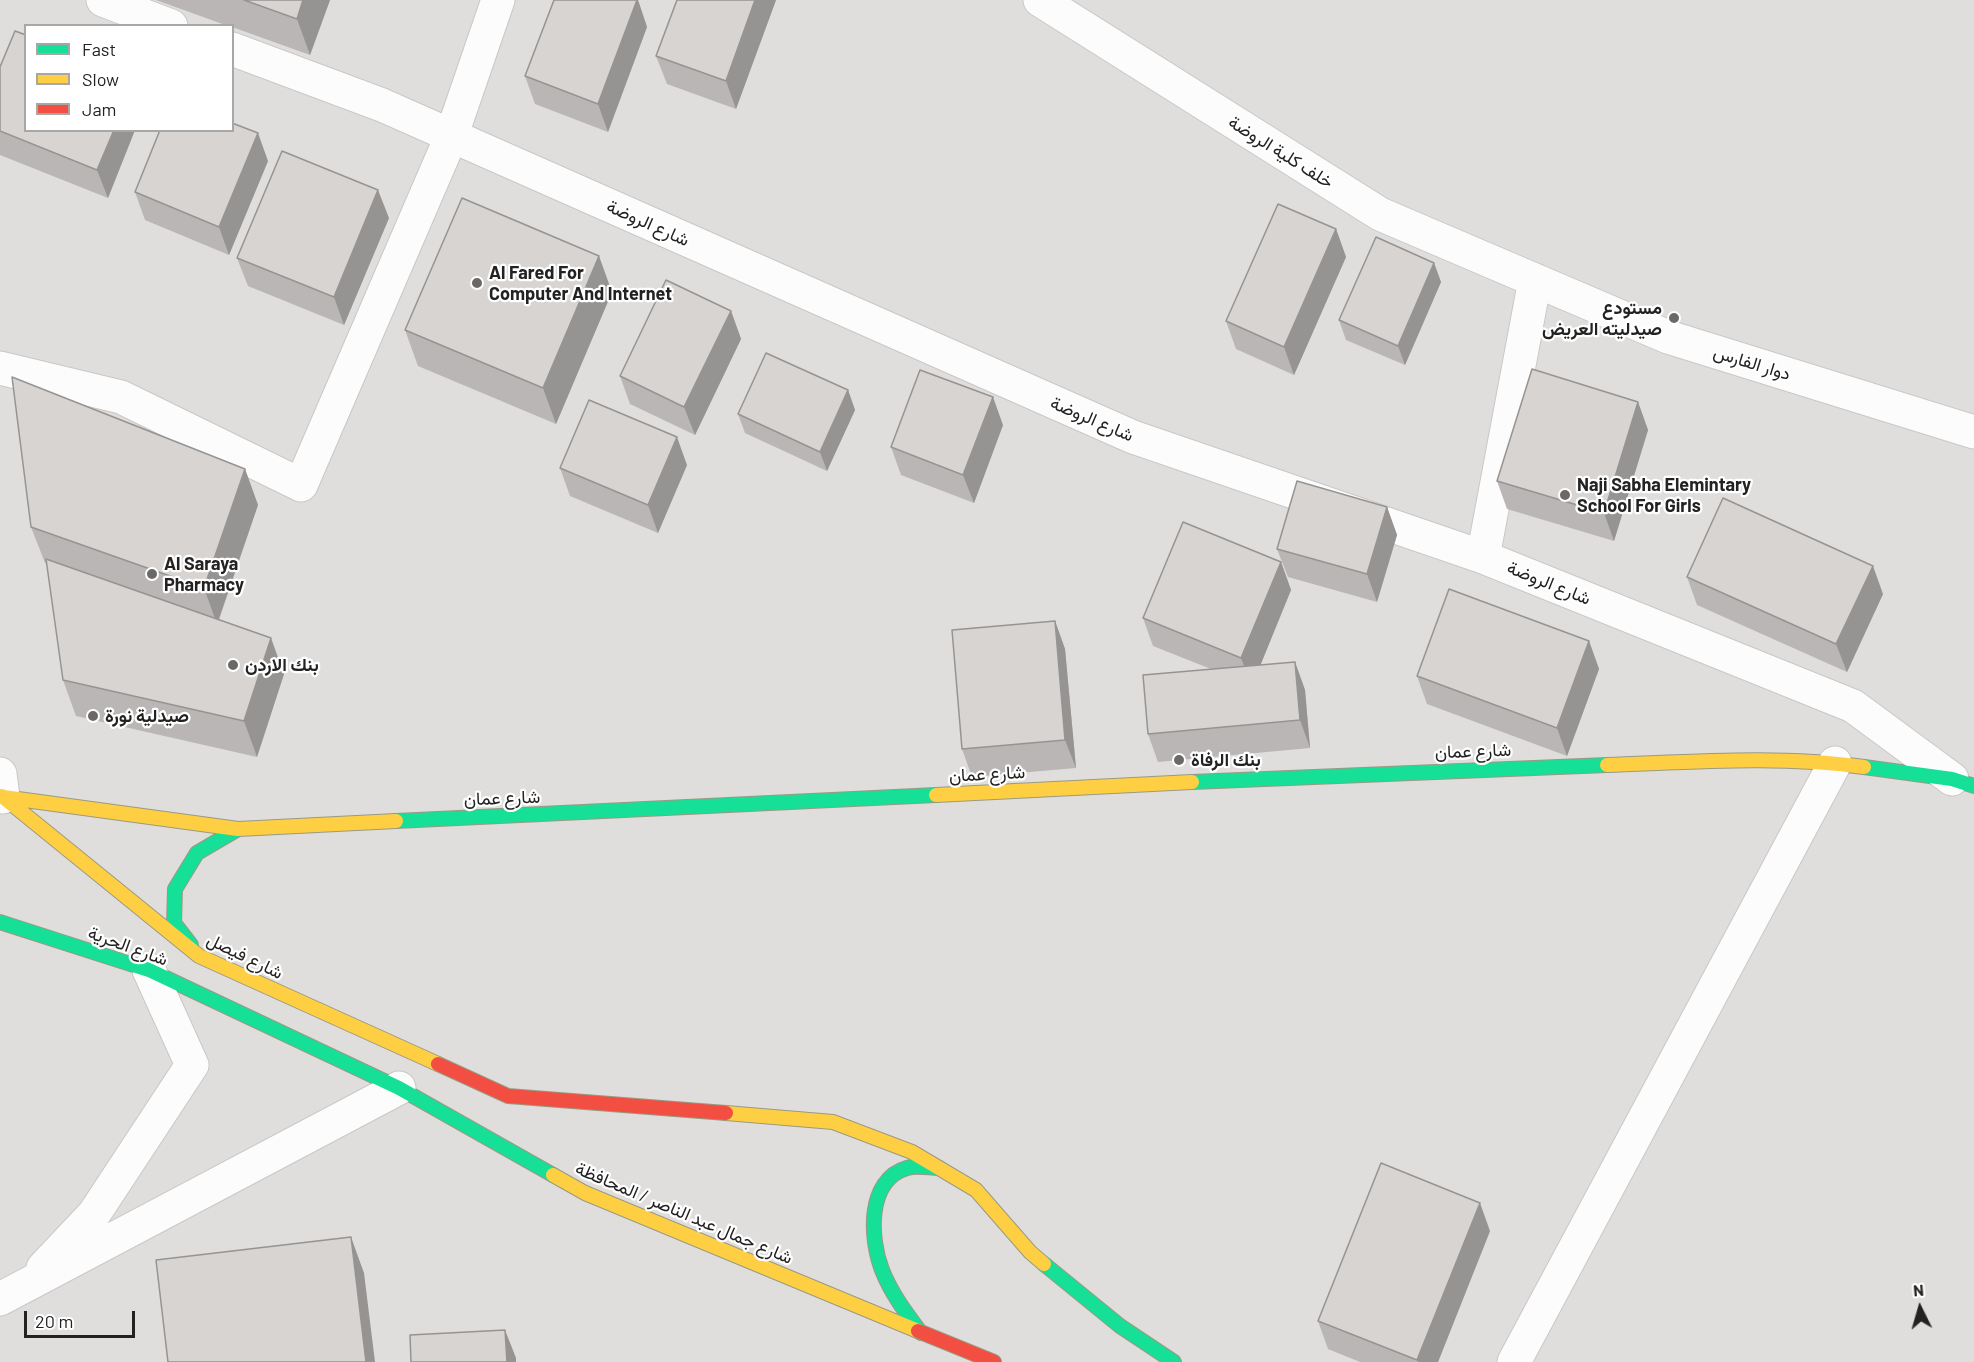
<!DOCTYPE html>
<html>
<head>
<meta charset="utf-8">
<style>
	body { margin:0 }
	#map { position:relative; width:1974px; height:1362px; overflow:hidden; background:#f0eeeb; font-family:Barlow,sans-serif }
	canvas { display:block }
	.legend { position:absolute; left:24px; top:24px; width:210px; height:108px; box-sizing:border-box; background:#fff; border:2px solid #a7a7a7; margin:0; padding:8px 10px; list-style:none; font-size:18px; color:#222 }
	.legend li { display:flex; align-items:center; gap:12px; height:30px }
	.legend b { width:30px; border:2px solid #a7a7a7 }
	.north { position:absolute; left:1890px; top:1278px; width:60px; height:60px; -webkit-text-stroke:4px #fff; paint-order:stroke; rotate:355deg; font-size:16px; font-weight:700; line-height:24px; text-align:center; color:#222 }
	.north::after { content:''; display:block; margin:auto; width:21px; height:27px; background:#222; clip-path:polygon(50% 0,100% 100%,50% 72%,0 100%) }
	.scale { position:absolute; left:24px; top:1311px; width:111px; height:27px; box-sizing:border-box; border:3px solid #222; border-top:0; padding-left:8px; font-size:18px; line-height:21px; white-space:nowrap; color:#222; -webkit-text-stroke:4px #fff; paint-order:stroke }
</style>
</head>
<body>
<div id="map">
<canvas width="1974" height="1362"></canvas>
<ul class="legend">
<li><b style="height:8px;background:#16e098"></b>Fast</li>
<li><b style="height:8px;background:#ffcf43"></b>Slow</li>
<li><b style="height:8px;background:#f24e42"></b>Jam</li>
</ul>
<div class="north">N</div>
<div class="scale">20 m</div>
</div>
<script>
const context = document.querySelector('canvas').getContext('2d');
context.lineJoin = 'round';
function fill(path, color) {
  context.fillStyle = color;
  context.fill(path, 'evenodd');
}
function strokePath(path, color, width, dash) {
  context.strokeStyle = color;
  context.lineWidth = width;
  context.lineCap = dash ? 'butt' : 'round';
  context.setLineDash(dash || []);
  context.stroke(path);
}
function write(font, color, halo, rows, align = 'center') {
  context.font = font + ' Barlow,Vazirmatn,sans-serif';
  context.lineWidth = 4.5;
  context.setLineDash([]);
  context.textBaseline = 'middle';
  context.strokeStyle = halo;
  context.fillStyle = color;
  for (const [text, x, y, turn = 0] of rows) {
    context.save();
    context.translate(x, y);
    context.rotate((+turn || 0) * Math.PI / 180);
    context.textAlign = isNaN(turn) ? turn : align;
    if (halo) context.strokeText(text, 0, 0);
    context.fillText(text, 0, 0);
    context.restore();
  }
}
fill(new Path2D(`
	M 0,0 L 1974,0 L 1974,1362 L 0,1362 ZM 26,26 L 232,26 L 232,130 L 26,130 Z`), '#dfdedc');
const street = new Path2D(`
	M 103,0 L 171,26
	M 1040,0 L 1380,214 L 1668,337 L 1974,432
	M 232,49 L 382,105 L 1133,437 L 1483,557 L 1853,706 L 1952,779
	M 0,368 L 121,397 L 301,485 L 451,137 L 498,0
	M 1483,557 L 1535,280
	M 0,774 L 3,797
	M 43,1268 L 94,1214 L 192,1065 L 149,970
	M 0,1299 L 399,1088
	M 1514,1362 L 1835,763`);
const fast = new Path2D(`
	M 1864,767 L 1952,779 L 1974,786
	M 1192,782 L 1607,765
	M 396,821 L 936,795
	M 0,922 L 149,970 L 399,1088 L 553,1175
	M 191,945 L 174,923 L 175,889 L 197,853 L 238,829
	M 1044,1264 L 1120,1326 L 1174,1362
	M 921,1333 C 906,1313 891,1293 882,1270 C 870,1239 866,1180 907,1168 C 917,1165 929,1168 939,1168`);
const slow = new Path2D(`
	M 1607,765 C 1692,762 1779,755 1864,767
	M 936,795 L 1192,782
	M 2,796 L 199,956 L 438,1064
	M 3,797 L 238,829 L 396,821
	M 726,1113 L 833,1122 L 912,1152 L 976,1190 L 1030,1252 L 1044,1264
	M 553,1175 L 585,1193 L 918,1331`);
const jam = new Path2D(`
	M 438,1064 L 508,1096 L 726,1113
	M 918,1331 L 994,1362`);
strokePath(street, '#c9c8c7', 35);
strokePath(fast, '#999a82', 16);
strokePath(slow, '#999a82', 16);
strokePath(jam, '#999a82', 16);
strokePath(street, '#fdfcfc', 33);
strokePath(fast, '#16e098', 14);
strokePath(slow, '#ffcf43', 14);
strokePath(jam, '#f24e42', 14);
fill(new Path2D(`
	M 156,0 L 330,0 L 310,55 L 232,27 L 232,26 L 228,26 Z
	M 554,0 L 638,0 L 647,27 L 608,132 L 535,104 L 525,76 Z
	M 776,0 L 736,109 L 667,84 L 656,56 Z
	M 0,67 L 135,130 L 108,198 L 0,155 Z
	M 268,161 L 229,255 L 145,220 L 135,192 Z
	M 389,218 L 344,325 L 248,286 L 237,258 Z
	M 1336,229 L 1346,257 L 1294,375 L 1236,349 L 1226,321 Z
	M 1434,263 L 1441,282 L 1405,365 L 1346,340 L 1339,320 Z
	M 612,292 L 556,424 L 418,366 L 405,330 Z
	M 731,311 L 741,339 L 695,435 L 630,404 L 620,376 Z
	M 848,390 L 855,410 L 827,471 L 745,433 L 738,414 Z
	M 1638,402 L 1648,430 L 1614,541 L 1507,509 L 1497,481 Z
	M 1003,425 L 974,503 L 901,475 L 891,447 Z
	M 687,465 L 658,533 L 570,496 L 560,468 Z
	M 245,469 L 258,505 L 219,620 L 284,674 L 257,757 L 76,716 L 63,680 L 47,564 L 45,563 L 31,527 Z
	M 1387,507 L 1397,535 L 1377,602 L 1288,577 L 1277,549 Z
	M 1281,562 L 1291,590 L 1260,665 L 1295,662 L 1305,690 L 1310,748 L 1158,762 L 1148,734 L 1211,669 L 1153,646 L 1143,618 Z
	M 1687,577 L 1883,594 L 1847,672 L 1697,605 Z
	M 1055,621 L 1065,649 L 1076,768 L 972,777 L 962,749 Z
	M 1589,641 L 1599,669 L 1567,756 L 1427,704 L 1417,676 Z
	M 1490,1231 L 1438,1362 L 1360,1362 L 1328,1349 L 1318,1321 Z`), '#b9b6b5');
fill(new Path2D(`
	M 303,0 L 330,0 L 310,55 L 297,19 Z
	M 637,0 L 638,0 L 647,27 L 608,132 L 598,104 Z
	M 755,0 L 776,0 L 736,109 L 726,81 Z
	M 114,130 L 135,130 L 108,198 L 97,170 Z
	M 258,133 L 268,161 L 229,255 L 219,227 Z
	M 378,190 L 389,218 L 344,325 L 334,297 Z
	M 1336,229 L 1346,257 L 1294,375 L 1284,347 Z
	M 599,256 L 612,292 L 556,424 L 543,388 Z
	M 1434,263 L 1441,282 L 1405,365 L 1398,346 Z
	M 731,311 L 741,339 L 695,435 L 684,407 Z
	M 848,390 L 855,410 L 827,471 L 820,452 Z
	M 993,397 L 1003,425 L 974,503 L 963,475 Z
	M 1638,402 L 1648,430 L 1614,541 L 1604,513 Z
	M 677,437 L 687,465 L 658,533 L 648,505 Z
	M 245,469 L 258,505 L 217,624 L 204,588 Z
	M 1387,507 L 1397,535 L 1377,602 L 1367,574 Z
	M 1281,562 L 1291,590 L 1252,686 L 1241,658 Z
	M 1873,566 L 1883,594 L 1847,672 L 1836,644 Z
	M 1055,621 L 1065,649 L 1076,768 L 1065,740 Z
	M 271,638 L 284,674 L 257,757 L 244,721 Z
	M 1589,641 L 1599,669 L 1567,756 L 1557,728 Z
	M 1295,662 L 1305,690 L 1310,748 L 1300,720 Z
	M 1480,1203 L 1490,1231 L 1438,1362 L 1418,1362 L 1417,1360 Z
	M 351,1237 L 364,1273 L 375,1362 L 366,1362 Z
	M 505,1330 L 516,1358 L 516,1362 L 507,1362 Z`), '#969493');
const building = new Path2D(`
	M 244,0 L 303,0 L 297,19 Z
	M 554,0 L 637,0 L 598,104 L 525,76 Z
	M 677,0 L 755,0 L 726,81 L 656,56 Z
	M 15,31 L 26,35 L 26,130 L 114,130 L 97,170 L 0,131 L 0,67 Z
	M 232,123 L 258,133 L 219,227 L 135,192 L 160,130 L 232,130 Z
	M 282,151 L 378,190 L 334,297 L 237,258 Z
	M 462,198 L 599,256 L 543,388 L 405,330 Z
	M 1278,204 L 1336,229 L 1284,347 L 1226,321 Z
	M 1376,237 L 1434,263 L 1398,346 L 1339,320 Z
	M 666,280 L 731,311 L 684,407 L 620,376 Z
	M 766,353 L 848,390 L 820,452 L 738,414 Z
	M 1532,369 L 1638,402 L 1604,513 L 1497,481 Z
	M 920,370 L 993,397 L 963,475 L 891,447 Z
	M 12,377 L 245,469 L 204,588 L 31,527 Z
	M 589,400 L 677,437 L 648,505 L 560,468 Z
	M 1297,481 L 1387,507 L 1367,574 L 1277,549 Z
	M 1723,498 L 1873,566 L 1836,644 L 1687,577 Z
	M 1183,522 L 1281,562 L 1241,658 L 1143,618 Z
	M 46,559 L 271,638 L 244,721 L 63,680 Z
	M 1449,589 L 1589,641 L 1557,728 L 1417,676 Z
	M 1055,621 L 1065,740 L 962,749 L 952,630 Z
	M 1295,662 L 1300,720 L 1148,734 L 1143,675 Z
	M 1381,1163 L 1480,1203 L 1417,1360 L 1318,1321 Z
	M 351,1237 L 366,1362 L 168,1362 L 156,1260 Z
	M 505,1330 L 507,1362 L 411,1362 L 410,1335 Z`);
fill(building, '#d7d4d2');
strokePath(building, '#969493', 1.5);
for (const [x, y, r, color] of [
	[477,283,6,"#6a6968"],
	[1674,318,6,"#6a6968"],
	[1565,495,6,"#6a6968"],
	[152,574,6,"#6a6968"],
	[233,665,6,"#6a6968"],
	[93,716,6,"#6a6968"],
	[1179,760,6,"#6a6968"]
]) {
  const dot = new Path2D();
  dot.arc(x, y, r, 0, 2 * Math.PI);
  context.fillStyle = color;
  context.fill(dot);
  strokePath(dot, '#fff', 2);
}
write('18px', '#222', '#fff', [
	["خلف كلية الروضة",1281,152,32],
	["شارع الروضة",648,223,24],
	["دوار الفارس",1752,363,17],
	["شارع الروضة",1092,419,23],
	["شارع الروضة",1549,583,22],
	["شارع عمان",1473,751,-2],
	["شارع عمان",987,774,-3],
	["شارع عمان",502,798,-2],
	["شارع الحرية",128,946,20],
	["شارع فيصل",245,956,26],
	["شارع جمال عبد الناصر / المحافظة",684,1213,23]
]);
write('bold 18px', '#222', '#fff', [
	["Al Fared For",489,273],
	["Computer And Internet",489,294],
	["مستودع",1662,308,"right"],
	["صيدليته العريض",1662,329,"right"],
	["Naji Sabha Elemintary",1577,485],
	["School For Girls",1577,506],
	["Al Saraya",164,564],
	["Pharmacy",164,585],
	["بنك الاردن",245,665],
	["صيدلية نورة",105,716],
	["بنك الرفاة",1191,760]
], 'left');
</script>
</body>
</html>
